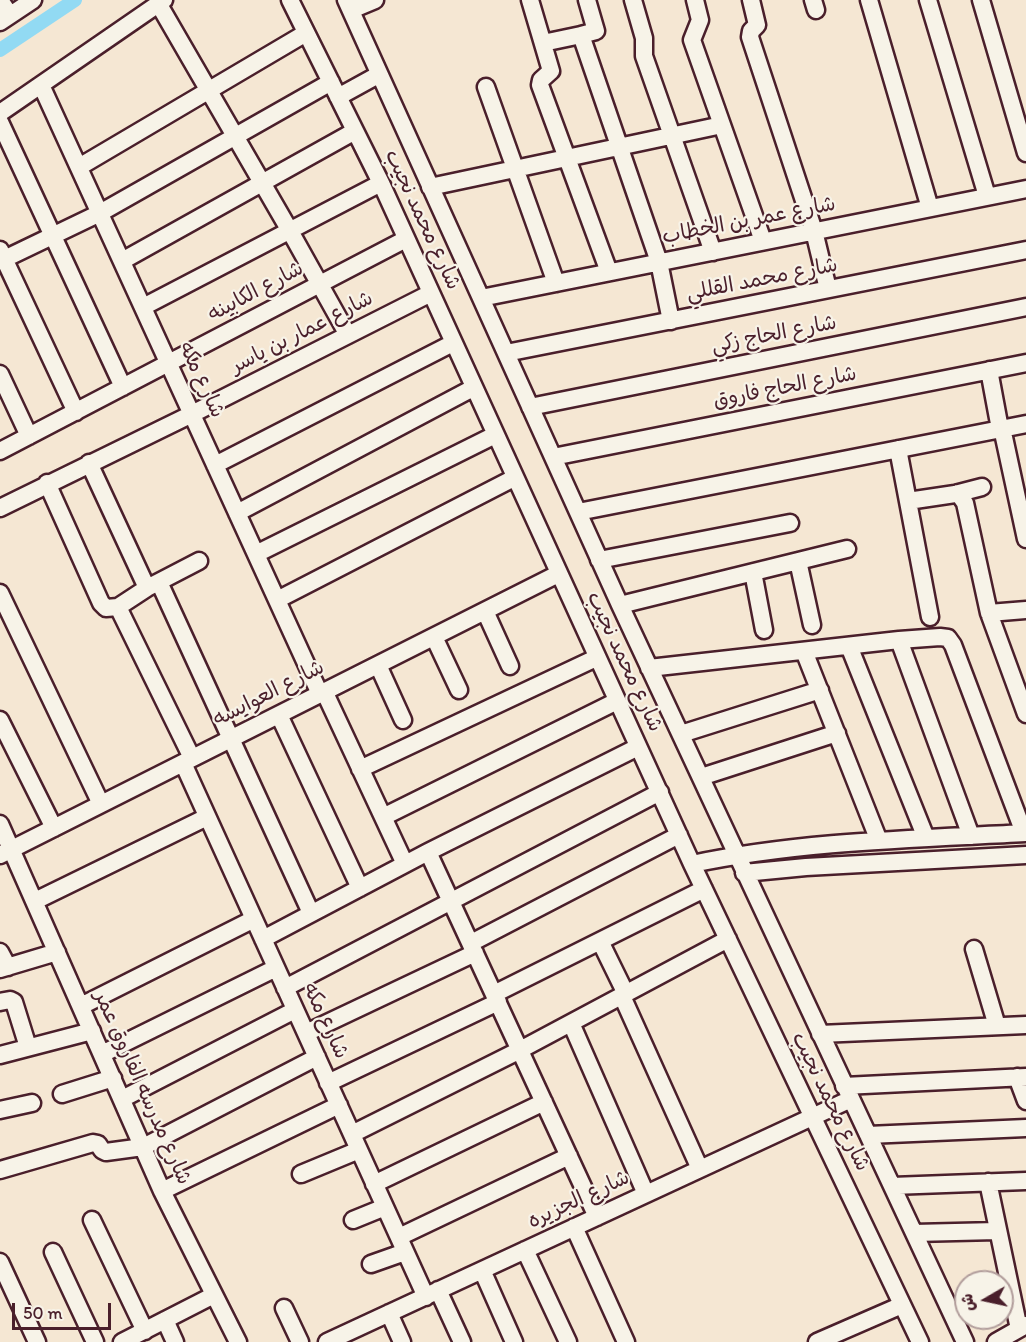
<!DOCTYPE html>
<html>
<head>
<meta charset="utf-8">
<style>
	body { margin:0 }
	#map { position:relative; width:1026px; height:1342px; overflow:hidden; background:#f5e7d3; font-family:Itim,"Playpen Sans Arabic",sans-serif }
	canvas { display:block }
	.north { position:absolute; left:954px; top:1270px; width:60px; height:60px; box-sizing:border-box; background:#f7f3e8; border:2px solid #b29e9c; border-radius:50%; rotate:261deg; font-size:16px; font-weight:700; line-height:24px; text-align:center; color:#4a1f2b }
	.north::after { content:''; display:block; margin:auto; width:21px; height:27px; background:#4a1f2b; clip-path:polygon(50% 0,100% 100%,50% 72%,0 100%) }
	.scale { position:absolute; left:12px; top:1303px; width:99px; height:27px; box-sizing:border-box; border:3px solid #4a1f2b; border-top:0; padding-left:8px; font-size:18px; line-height:21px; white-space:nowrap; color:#4a1f2b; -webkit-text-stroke:4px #f7f3e8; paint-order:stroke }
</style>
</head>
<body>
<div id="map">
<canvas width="1026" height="1342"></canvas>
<div class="north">ش</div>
<div class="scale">50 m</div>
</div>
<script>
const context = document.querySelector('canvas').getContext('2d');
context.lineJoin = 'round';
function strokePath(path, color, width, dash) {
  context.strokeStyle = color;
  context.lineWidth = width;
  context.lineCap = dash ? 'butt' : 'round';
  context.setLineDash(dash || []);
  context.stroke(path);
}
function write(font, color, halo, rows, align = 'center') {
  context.font = font + ' Itim,"Playpen Sans Arabic",sans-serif';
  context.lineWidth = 4.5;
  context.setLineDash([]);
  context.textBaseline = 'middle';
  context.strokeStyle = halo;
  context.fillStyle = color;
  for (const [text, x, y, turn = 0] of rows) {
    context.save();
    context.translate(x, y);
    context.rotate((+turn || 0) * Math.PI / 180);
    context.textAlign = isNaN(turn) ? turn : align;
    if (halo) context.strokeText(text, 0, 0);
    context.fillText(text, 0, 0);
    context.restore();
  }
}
strokePath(new Path2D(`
	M 0,50 L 75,0`), '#92daf3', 14);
const minor = new Path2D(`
	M 0,0 L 10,15
	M 290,0 L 381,183 L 692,864 L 920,1342
	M 346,0 L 620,605 L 965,1342
	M 530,0 L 551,71 L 541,80 L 540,85 L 609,272
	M 587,0 L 596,31 L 581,35 L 659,262 L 671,321
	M 633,0 L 644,38 L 644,56 L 713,252
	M 695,0 L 700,20 L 692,40 L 763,241
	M 751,0 L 757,25 L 751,31 L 750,37 L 814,231 L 828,289
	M 813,0 L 816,10
	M 869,0 L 930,208
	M 928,0 L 987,196
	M 981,0 L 1026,153
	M 158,3 L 290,231 L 348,335
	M 351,10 L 375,0
	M 0,22 L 33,0
	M 543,43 L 581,35
	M 41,85 L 320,694
	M 486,87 L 556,283
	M 338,97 L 378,75
	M 0,113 L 164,0
	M 0,122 L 123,387
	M 79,167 L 306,33
	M 430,187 L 722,125
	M 0,250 L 76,412
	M 0,261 L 100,213 L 331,82
	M 122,261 L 355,131
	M 481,298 L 1026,189
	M 143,307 L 381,183
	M 506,353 L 1026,250
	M 989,370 L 1000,429
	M 0,374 L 29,436
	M 530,407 L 1026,307
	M 1002,428 L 1026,539
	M 898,449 L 930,617
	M 0,451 L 406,239
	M 553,457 L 1026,363
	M 89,463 L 147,588
	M 215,465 L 453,343
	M 47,483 L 101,603 L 106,608 L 118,607 L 192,758
	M 958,493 L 965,503 L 989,613 L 1026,714
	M 908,501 L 955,494 L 982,487
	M 0,508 L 192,414 L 431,293
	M 578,512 L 1026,424
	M 237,513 L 473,388
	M 256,554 L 495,435
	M 599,560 L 790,523
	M 798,561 L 812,625
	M 753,572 L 764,630
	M 159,582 L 311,913
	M 0,593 L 101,804
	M 277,600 L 514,478
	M 620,605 L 847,549
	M 118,607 L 147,588 L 199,561
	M 485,611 L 510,666
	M 989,613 L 1026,610
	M 434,637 L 459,690
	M 899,640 L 971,836
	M 849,646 L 926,838
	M 804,651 L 879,841
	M 378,665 L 403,720
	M 649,668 L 899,640 L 940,637 L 948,638 L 953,645 L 1024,833
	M 324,691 L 405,864
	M 279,715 L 360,888
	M 0,720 L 54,828
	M 681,734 L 820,690
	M 183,763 L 426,1297
	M 360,769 L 596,658
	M 701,777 L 837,733
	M 383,817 L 617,701
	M 0,824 L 162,1191 L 238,1342
	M 428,852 L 597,1217
	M 0,855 L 558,574
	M 692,864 C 802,841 914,839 1026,833
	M 744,873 L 806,867 L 1026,855
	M 35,901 L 207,817
	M 263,939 L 428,852 L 638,747
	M 600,941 L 626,994
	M 471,943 L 679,835
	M 974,949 L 997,1026
	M 0,952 L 8,967
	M 0,969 L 57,952
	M 285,988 L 660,792
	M 494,994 L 704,889
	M 622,996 L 700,1169
	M 0,1002 L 10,1000 L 14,1002 L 28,1047
	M 81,1006 L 254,919
	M 571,1023 L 646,1194
	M 306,1033 L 475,953
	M 820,1034 L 1026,1025
	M 102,1054 L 276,968
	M 0,1055 L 92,1031
	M 1017,1077 L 1026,1101
	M 328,1083 L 498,1002
	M 844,1086 L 1026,1077
	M 62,1094 L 113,1078
	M 122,1099 L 295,1010
	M 0,1110 L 32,1103
	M 352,1134 L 520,1050 L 728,939
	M 868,1135 L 1026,1128
	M 0,1170 L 93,1143 L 98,1144 L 102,1150 L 106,1152 L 143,1147 L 317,1057
	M 301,1174 L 359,1150
	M 988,1182 L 1019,1329
	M 374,1184 L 544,1102
	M 892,1186 L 1026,1181
	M 162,1191 L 339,1105
	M 92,1220 L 145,1331
	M 353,1220 L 385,1207
	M 574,1227 L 626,1342
	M 914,1233 L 997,1231
	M 399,1237 L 569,1156
	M 525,1250 L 568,1342
	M 53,1252 L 95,1342
	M 0,1262 L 37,1342
	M 371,1264 L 405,1252
	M 482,1270 L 514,1342
	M 438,1290 L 462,1342
	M 284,1308 L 300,1342
	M 389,1313 L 402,1342
	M 165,1320 L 175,1342
	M 122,1342 L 214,1295
	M 327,1342 L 851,1099
	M 817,1342 L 902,1305
	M 996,1342 L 1026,1325`);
strokePath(minor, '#4a1f2b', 21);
strokePath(minor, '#f7f3e8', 16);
write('21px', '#4a1f2b', '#f7f3e8', [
	["شارع محمد نجيب",422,220,65],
	["شارع عمر بن الخطاب",749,221,-11],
	["شارع محمد القللي",762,280,-11],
	["شارع الكابينه",256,292,-28],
	["شارع عمار بن ياسر",302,333,-27],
	["شارع الحاج زكي",774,335,-11],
	["شارع مكه",201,380,65],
	["شارع الحاج فاروق",785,388,-11],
	["شارع محمد نجيب",624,662,65],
	["شارع العوايسه",269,694,-27],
	["شارع مكه",325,1021,65],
	["شارع مدرسه الفاروق عمر",142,1088,66],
	["شارع محمد نجيب",830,1102,64],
	["شارع الجزيره",579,1200,-25]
]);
</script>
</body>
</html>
